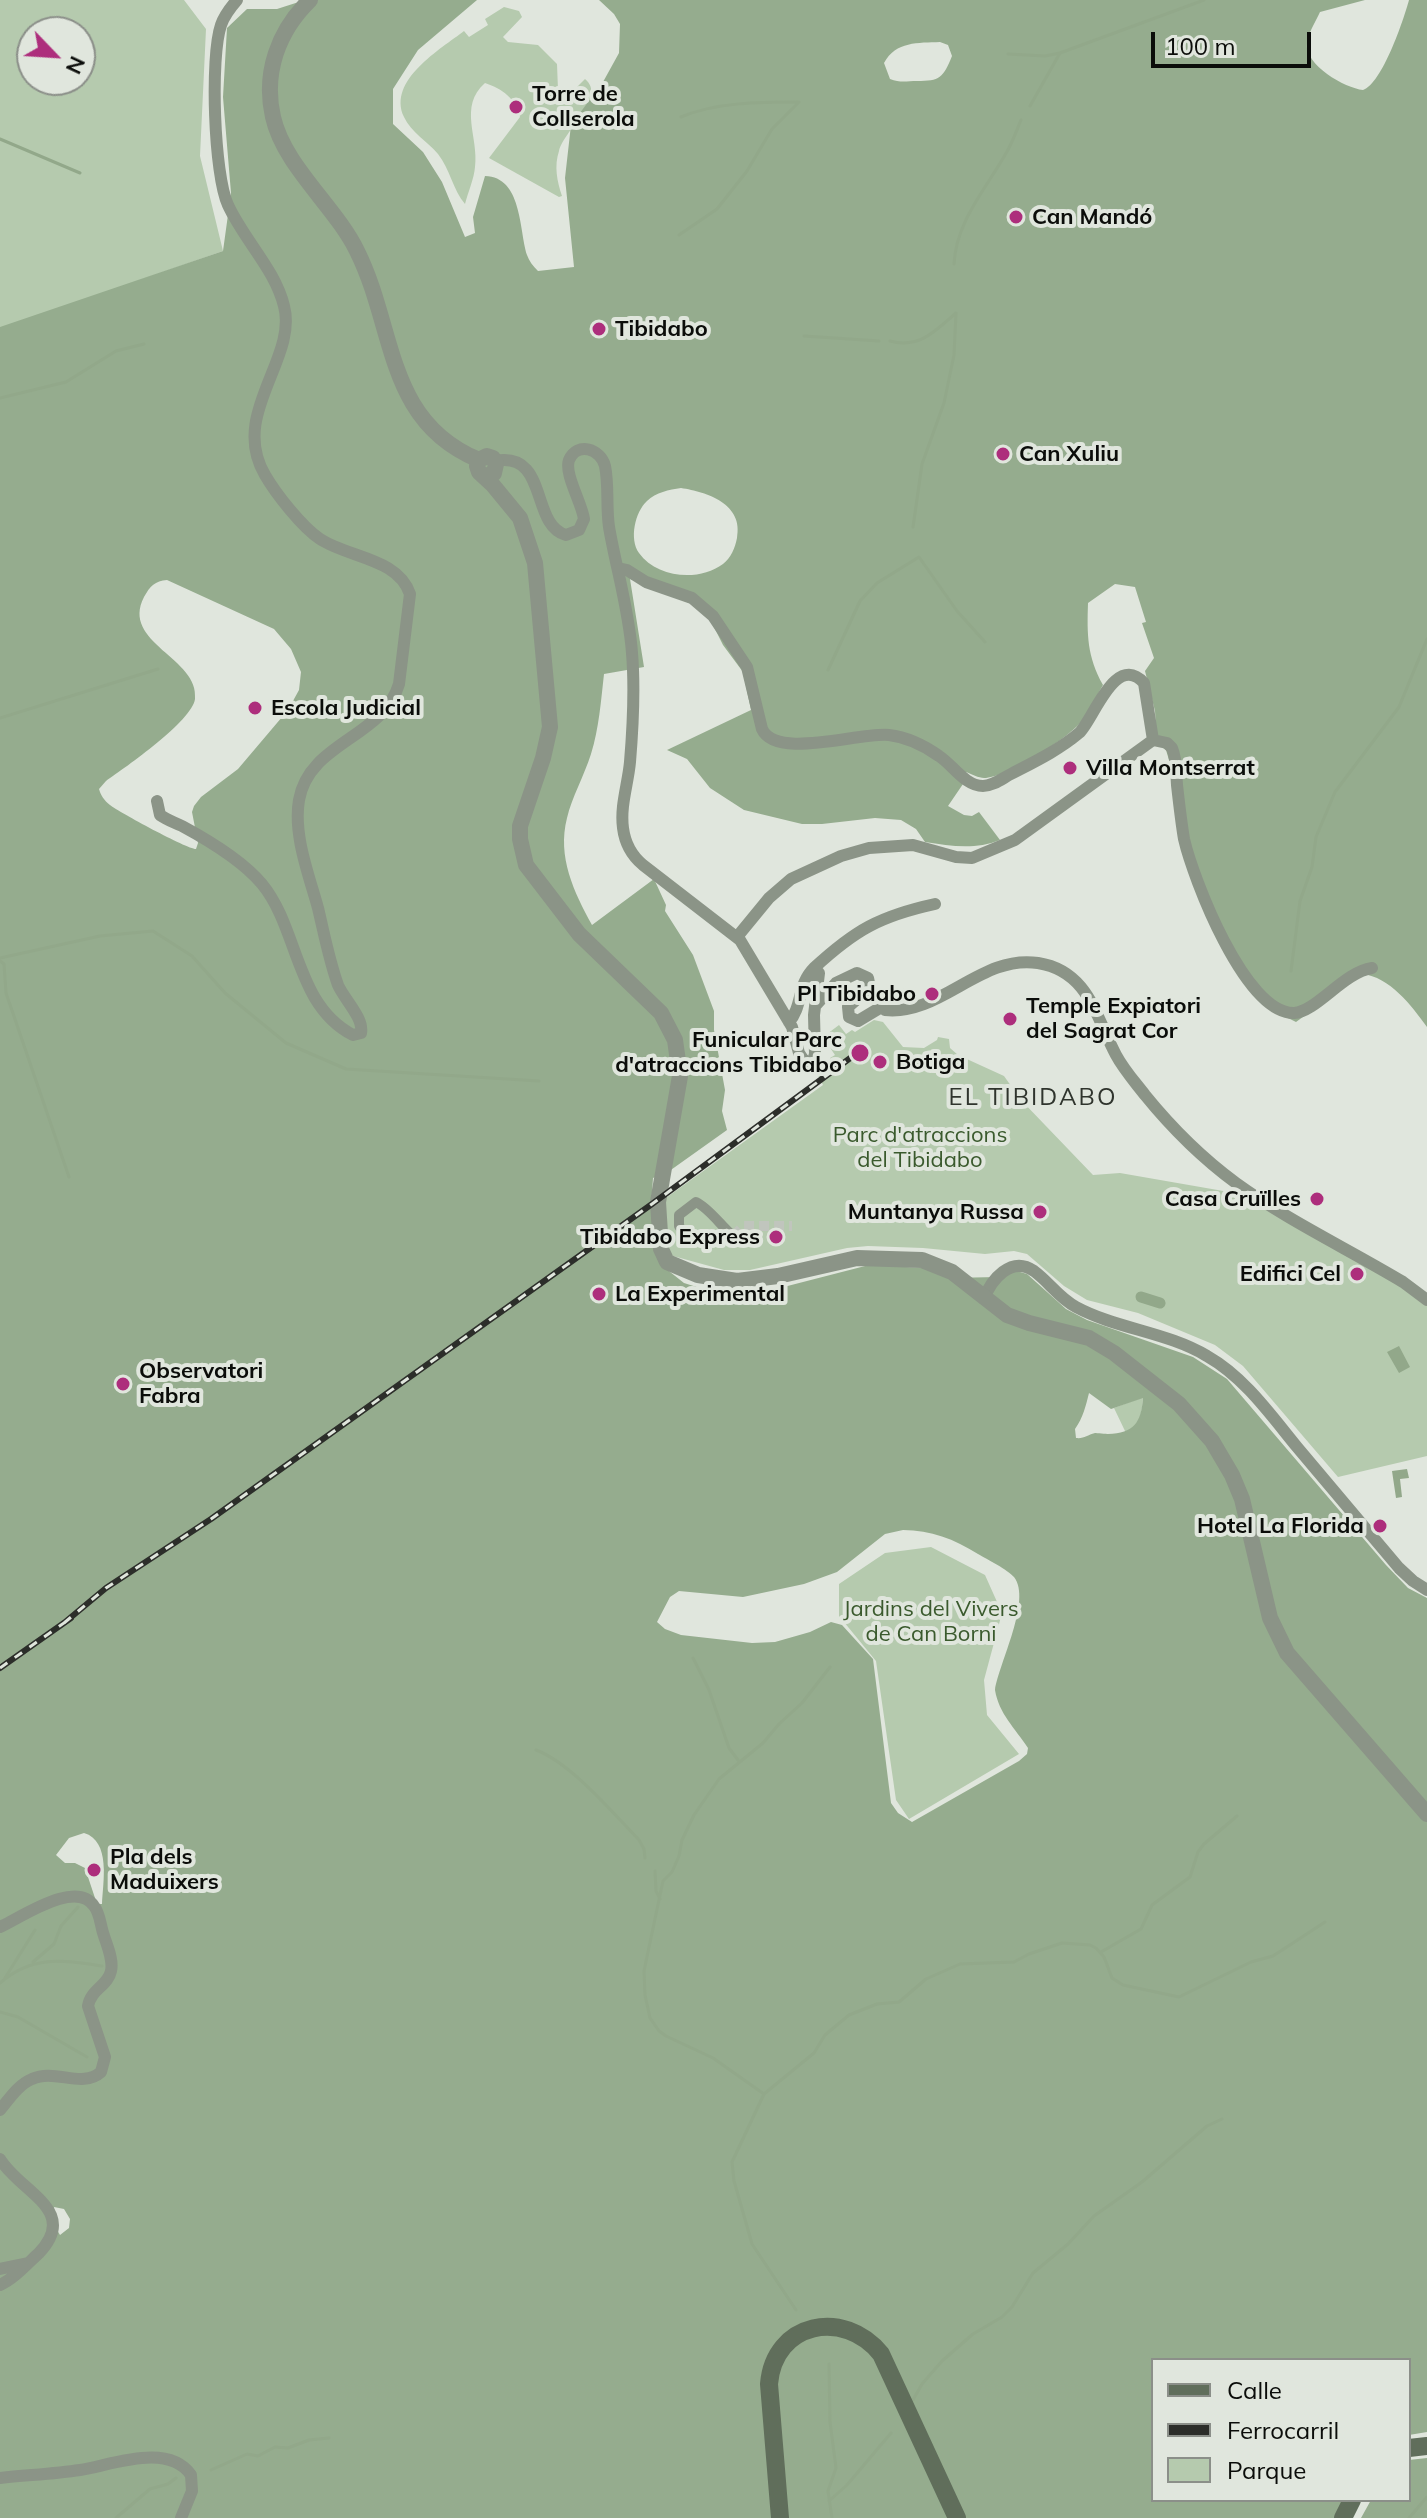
<!DOCTYPE html>
<html>
<head>
<meta charset="utf-8">
<style>
	body { margin:0 }
	#map { position:relative; width:1427px; height:2518px; overflow:hidden; background:#e0e6dd; font-family:Mulish,sans-serif }
	canvas { display:block }
	.legend { position:absolute; left:1151px; top:2358px; width:260px; height:144px; box-sizing:border-box; background:#e0e6dd; border:2px solid #8b8f89; margin:0; padding:10px 14px; list-style:none; font-size:24px; color:#0b0d0a }
	.legend li { display:flex; align-items:center; gap:16px; height:40px }
	.legend b { width:40px; border:2px solid #8b8f89 }
	.north { position:absolute; left:16px; top:16px; width:80px; height:80px; box-sizing:border-box; background:#e0e6dd; border:2px solid #8b8f89; border-radius:50%; rotate:115deg; font-size:22px; font-weight:700; line-height:32px; text-align:center; color:#0b0d0a }
	.north::after { content:''; display:block; margin:auto; width:28px; height:36px; background:#ad2e7c; clip-path:polygon(50% 0,100% 100%,50% 72%,0 100%) }
	.scale { position:absolute; left:1151px; top:32px; width:160px; height:36px; box-sizing:border-box; border:4px solid #0b0d0a; border-top:0; padding-left:10px; font-size:24px; line-height:28px; white-space:nowrap; color:#0b0d0a; -webkit-text-stroke:6px #e0e6dd; paint-order:stroke }
</style>
</head>
<body>
<div id="map">
<canvas width="1427" height="2518"></canvas>
<ul class="legend">
<li><b style="height:10px;background:#606e5b"></b>Calle</li>
<li><b style="height:10px;background:#2c2e2a"></b>Ferrocarril</li>
<li><b style="height:22px;background:#b5caae"></b>Parque</li>
</ul>
<div class="north">N</div>
<div class="scale">100 m</div>
</div>
<script>
const context = document.querySelector('canvas').getContext('2d');
context.lineJoin = 'round';
function fill(path, color) {
  context.fillStyle = color;
  context.fill(path, 'evenodd');
}
function strokePath(path, color, width, dash) {
  context.strokeStyle = color;
  context.lineWidth = width;
  context.lineCap = dash ? 'butt' : 'round';
  context.setLineDash(dash || []);
  context.stroke(path);
}
function write(font, color, halo, rows, align = 'center') {
  context.font = font + ' Mulish,sans-serif';
  context.lineWidth = 8;
  context.setLineDash([]);
  context.textBaseline = 'middle';
  context.strokeStyle = halo;
  context.fillStyle = color;
  for (const [text, x, y, turn = 0] of rows) {
    context.save();
    context.translate(x, y);
    context.rotate((+turn || 0) * Math.PI / 180);
    context.textAlign = isNaN(turn) ? turn : align;
    if (halo) context.strokeText(text, 0, 0);
    context.fillText(text, 0, 0);
    context.restore();
  }
}
fill(new Path2D(`
	M 0,0 L 184,0 L 206,29 L 200,156 L 223,251 L 0,329 ZM 32,32 L 80,32 L 80,80 L 32,80 Z
	M 504,7 L 519,11 L 522,17 L 503,37 L 508,42 L 538,45 L 557,64 L 558,90 L 554,100 L 559,105 L 585,79 C 607,97 565,129 559,151 C 554,166 557,181 562,196 L 559,197 L 489,158 L 520,117 C 515,98 503,89 485,83 C 458,107 479,137 475,167 C 474,179 468,192 465,204 C 453,190 450,169 438,154 C 428,142 411,132 404,117 C 387,80 441,49 464,31 L 469,37 L 488,25 L 485,19 Z
	M 874,1020 L 883,1022 L 903,1047 L 924,1048 L 937,1040 L 938,1037 L 949,1039 L 950,1048 L 958,1055 L 1004,1076 L 1021,1100 L 1093,1175 L 1120,1173 L 1252,1196 L 1377,1268 L 1427,1304 L 1427,1456 L 1338,1477 L 1243,1366 L 1215,1345 L 1138,1313 L 1087,1300 L 1064,1286 L 1027,1254 L 1014,1251 L 985,1254 L 923,1248 L 868,1246 L 847,1248 L 750,1270 L 724,1270 L 673,1256 L 669,1252 L 663,1200 L 823,1085 L 818,1075 L 833,1064 L 830,1058 L 835,1055 L 823,1037 L 839,1025 L 846,1034 L 852,1030 L 855,1032 Z
	M 1143,1397 C 1142,1411 1141,1423 1130,1432 L 1125,1431 L 1114,1408 Z
	M 931,1547 L 985,1575 L 1002,1613 L 984,1680 L 987,1715 L 1019,1754 L 909,1819 L 896,1800 L 876,1661 L 839,1616 L 839,1584 L 885,1553 Z`), '#b5caae');
fill(new Path2D(`
	M 305,0 L 477,0 L 418,50 L 393,89 L 393,124 L 423,152 L 442,182 L 465,237 L 475,233 L 473,217 L 485,176 C 522,177 519,229 527,255 C 529,261 533,266 538,271 L 574,267 L 565,178 L 571,125 L 603,82 L 619,53 L 620,24 L 614,14 L 599,0 L 1365,0 L 1320,12 C 1316,21 1308,33 1307,43 C 1304,65 1345,88 1363,90 C 1382,84 1404,19 1409,0 L 1427,0 L 1427,1027 C 1411,1005 1390,977 1362,974 L 1296,1022 L 1276,1012 L 1254,995 L 1180,839 L 1169,760 L 1166,750 L 1157,744 L 1155,711 L 1145,671 L 1154,658 L 1142,623 L 1146,622 L 1135,587 L 1115,584 L 1088,603 C 1087,635 1087,656 1103,685 C 1096,697 1089,711 1081,722 C 1067,739 1006,778 984,778 C 979,778 971,774 966,772 L 963,784 L 948,806 L 964,815 L 972,816 L 979,812 L 1000,840 C 975,850 951,846 925,842 L 916,829 L 901,820 L 875,818 L 822,824 L 802,824 L 744,810 L 710,788 L 687,759 L 667,750 L 751,710 L 743,672 L 723,645 L 711,621 L 699,607 L 630,579 L 644,667 L 604,674 C 601,700 599,729 591,754 C 584,776 572,797 567,818 C 557,857 574,892 592,925 L 654,879 L 666,905 L 665,911 L 693,955 L 714,1011 L 714,1030 L 725,1090 L 722,1111 L 727,1130 L 668,1172 L 653,1178 L 651,1207 L 660,1264 L 684,1283 L 703,1289 L 731,1293 L 772,1290 L 869,1265 L 924,1268 L 949,1278 L 998,1277 L 1013,1270 L 1027,1274 L 1066,1309 L 1087,1320 L 1193,1357 L 1227,1379 L 1386,1565 L 1408,1588 L 1427,1598 L 1427,2432 L 1409,2435 L 1409,2360 L 1153,2360 L 1153,2500 L 1347,2500 L 1338,2518 L 0,2518 L 0,327 L 223,251 L 231,193 L 223,97 L 227,28 L 247,9 L 277,9 ZM 940,42 L 948,45 L 952,56 C 943,78 940,81 917,81 C 907,81 900,83 890,79 L 884,63 C 896,41 918,43 940,42 ZM 681,488 C 707,492 744,504 737,538 C 735,548 731,558 723,564 C 699,582 657,578 639,553 C 629,539 635,512 647,501 C 656,492 669,490 681,488 ZM 167,580 L 274,629 L 291,649 L 301,672 L 299,690 L 288,710 L 238,769 L 201,797 L 194,806 L 192,812 L 198,843 L 196,849 C 187,849 119,812 110,805 C 104,800 101,796 99,789 L 106,781 C 126,767 192,721 195,699 C 200,658 120,643 144,597 C 150,586 155,581 167,580 ZM 1089,1393 L 1111,1409 L 1143,1398 C 1141,1423 1134,1433 1108,1434 C 1107,1434 1096,1433 1095,1433 C 1087,1435 1084,1439 1076,1438 L 1075,1429 C 1083,1418 1086,1405 1089,1393 ZM 903,1530 C 931,1530 954,1539 978,1554 C 987,1559 1008,1570 1014,1577 C 1032,1600 999,1663 995,1690 C 999,1714 1015,1728 1028,1748 L 1027,1754 L 1019,1761 L 912,1822 L 898,1813 L 891,1803 L 873,1659 L 842,1625 L 831,1622 L 810,1632 L 775,1642 L 752,1643 L 681,1635 L 665,1629 L 657,1622 L 670,1597 L 679,1591 L 743,1597 L 804,1584 L 837,1572 L 885,1534 ZM 84,1833 C 111,1841 103,1882 102,1904 L 97,1904 L 85,1868 L 75,1863 L 65,1863 L 56,1855 L 69,1838 ZM 54,2207 L 64,2209 L 70,2219 L 69,2228 L 60,2235 L 57,2230 Z
	M 1427,2458 L 1427,2518 L 1361,2518 L 1371,2500 L 1409,2500 L 1409,2460 Z`), '#95ac8e');
fill(new Path2D(`
	M 1399,1346 L 1410,1367 L 1399,1373 L 1387,1352 Z
	M 1407,1469 L 1409,1478 L 1400,1479 L 1402,1497 L 1396,1498 L 1392,1471 Z`), '#92a88a');
strokePath(new Path2D(`
	M 1008,54 L 1045,56 L 1060,53
	M 1030,106 L 1060,53 L 1204,0
	M 681,117 C 716,102 761,102 799,102
	M 0,139 L 80,173
	M 679,235 L 717,209 L 747,171 L 772,129 L 799,102
	M 954,264 C 956,222 985,190 1005,155 C 1012,144 1016,132 1021,120
	M 804,336 L 879,341
	M 890,341 C 920,349 935,331 956,313
	M 0,398 L 66,382 L 116,351 L 144,344
	M 913,527 L 922,464 L 944,403 L 954,355 L 956,313
	M 828,670 L 860,601 L 877,583 L 919,557 L 957,611 L 985,642
	M 0,718 L 158,669
	M 0,958 L 100,936 L 153,931 L 192,956 L 225,993 L 286,1043 L 346,1069 L 539,1081
	M 0,961 L 4,964 L 6,993 L 69,1177
	M 1291,971 L 1300,901 L 1312,867 L 1316,837 L 1335,792 L 1399,707 L 1427,639
	M 693,1658 L 709,1690 L 729,1748 L 738,1760
	M 536,1750 C 571,1763 613,1813 639,1840 L 644,1849 L 645,1858
	M 655,1871 L 656,1891 L 660,1899
	M 1101,1952 L 1141,1929 L 1152,1905 L 1190,1877 L 1198,1852 L 1204,1844 L 1237,1816
	M 33,1962 L 54,1944 L 61,1926 L 78,1907
	M 5,1978 L 35,1930
	M 0,1983 C 33,1955 62,1960 102,1966
	M 0,2012 L 18,2017 L 87,2057
	M 764,2094 L 814,2053 L 825,2035 L 849,2015 L 877,2004 L 899,2002 L 926,1979 L 960,1964 L 1014,1962 L 1029,1954 L 1062,1943 L 1090,1945 L 1096,1948 L 1104,1957 L 1112,1978 L 1123,1985 L 1179,1997 L 1251,1962 L 1273,1956 L 1325,1922
	M 796,2310 L 752,2244 L 734,2181 L 732,2162 L 764,2094 L 713,2058 L 666,2036 L 659,2031 L 650,2018 L 645,1995 L 644,1971 L 663,1881 L 672,1872 L 679,1856 L 682,1840 L 694,1815 L 719,1779 L 763,1743 L 779,1724 L 802,1703 L 830,1667
	M 829,2364 L 830,2422 L 836,2468 L 828,2491 L 832,2518
	M 913,2400 L 922,2384 L 942,2361 L 973,2334 L 1002,2317 L 1012,2307 L 1033,2273 L 1068,2244 L 1094,2216 L 1142,2182 L 1207,2126 L 1222,2119
	M 211,2470 L 247,2454 L 258,2456 L 275,2447 L 288,2448 L 309,2440 L 329,2438
	M 829,2501 L 847,2485 L 891,2433
	M 116,2518 L 150,2489 L 168,2484 L 176,2478
	M 1409,2518 L 1427,2497`), '#92a88a', 3);
strokePath(new Path2D(`
	M 1141,1297 L 1160,1303`), '#92a88a', 11);
strokePath(new Path2D(`
	M 733,1236 L 744,1226 L 792,1226`), '#c0c5bd', 10, [10, 5]);
strokePath(new Path2D(`
	M 687,1237 L 679,1226 L 679,1215 L 696,1202 C 709,1208 721,1226 733,1236`), '#8b9487', 10);
strokePath(new Path2D(`
	M 495,461 C 549,451 530,525 566,535 L 579,530 L 584,519 C 582,503 564,474 569,460 C 577,441 601,449 605,466 C 609,485 606,507 609,527 C 616,568 629,610 632,653 C 635,689 633,726 630,762 C 628,784 620,806 623,828 C 625,844 631,855 643,865 L 740,940 L 792,1027 L 799,1053 L 805,1062 L 813,1061 L 815,1054 L 814,1015 L 819,973 L 814,968 C 855,930 880,916 935,904
	M 618,568 L 627,570 L 646,582 L 692,598 L 713,616 L 747,667 L 762,729 C 776,760 859,732 889,735 C 906,737 925,746 939,756 C 953,765 965,786 983,786 C 993,786 1003,778 1011,774 C 1034,762 1059,750 1079,733 C 1093,721 1115,651 1144,683 L 1153,740
	M 1153,740 L 1167,743 L 1172,748 C 1177,760 1176,772 1177,785 C 1179,803 1181,821 1184,839 C 1193,878 1245,1014 1294,1013 C 1316,1012 1344,972 1372,968
	M 157,801 L 160,815 C 167,820 174,822 182,826 C 208,840 242,860 262,884 C 299,929 295,1005 353,1035 L 361,1033 C 364,1018 344,999 338,985 C 329,960 324,933 318,908 C 309,875 293,835 299,800 C 309,742 383,738 399,684 L 410,594 C 398,558 349,558 320,539 C 302,527 276,494 265,475 C 229,414 298,359 284,306 C 275,269 244,240 228,205 C 214,175 210,57 221,25 C 224,16 230,8 237,0
	M 737,937 L 769,898 L 791,879 L 841,856 L 869,848 L 913,845 L 956,857 L 972,858 L 1015,840 L 1153,740
	M 816,1005 L 836,983 L 857,973 L 868,978 L 870,988 L 848,1007 L 849,1017 L 858,1021 L 878,1009
	M 885,1010 C 941,1016 981,954 1038,963 C 1089,971 1096,1018 1116,1055 C 1124,1070 1135,1082 1145,1095 C 1171,1127 1202,1158 1236,1183 C 1287,1220 1348,1249 1403,1282 L 1427,1300
	M 789,1022 C 803,1006 797,985 814,968
	M 984,1299 C 991,1280 1011,1255 1034,1271 C 1049,1282 1059,1298 1076,1307 C 1117,1329 1167,1332 1207,1356 C 1244,1377 1270,1414 1297,1447 C 1331,1487 1365,1528 1399,1568 L 1413,1581 L 1427,1590
	M 0,1927 C 22,1917 76,1879 94,1906 C 99,1912 100,1921 102,1929 C 105,1942 114,1958 111,1971 C 108,1986 91,1989 88,2006 L 105,2057 L 101,2072 C 82,2089 55,2068 32,2079 C 19,2084 9,2099 0,2110
	M 0,2159 C 20,2192 80,2210 39,2253 C 27,2264 15,2278 0,2285
	M 0,2269 L 28,2263
	M 0,2478 C 27,2475 54,2474 80,2470 C 112,2465 168,2442 191,2475 L 192,2491 L 181,2518`), '#8b9487', 12);
strokePath(new Path2D(`
	M 310,0 C 278,31 263,73 273,117 C 284,166 335,206 357,251 C 396,329 385,421 479,460
	M 479,460 L 477,466 L 479,472 L 492,484 L 520,518 L 535,563 L 550,727 L 543,758 L 520,826 L 520,839 L 526,865 L 579,934 L 661,1013 L 675,1040 L 680,1076 L 658,1202 L 661,1249 L 667,1262 L 698,1275 L 737,1281 L 778,1276 L 857,1258 L 922,1260 L 952,1272 L 1007,1315 L 1029,1323 L 1089,1338 L 1114,1353 L 1179,1404 L 1212,1441 L 1232,1475 L 1242,1499 L 1270,1618 L 1287,1653 L 1427,1814
	M 479,460 L 487,456 L 493,458 L 496,464 L 494,473 L 485,476`), '#8b9487', 16);
strokePath(new Path2D(`
	M 1409,2448 L 1427,2446
	M 780,2518 L 769,2384 C 774,2322 844,2308 881,2354 L 957,2518
	M 1343,2518 L 1352,2500`), '#606e5b', 18);
const rail = new Path2D(`
	M 64,1623 L 106,1588 L 211,1519 L 652,1204 L 853,1056
	M 0,1668 L 71,1618`);
strokePath(rail, '#2c2e2a', 6);
strokePath(rail, '#e0e6dd', 3, [9]);
for (const [x, y, r, color] of [
	[516,107,8,"#ad2e7c"],
	[1016,217,8,"#ad2e7c"],
	[599,329,8,"#ad2e7c"],
	[1003,454,8,"#ad2e7c"],
	[255,708,8,"#ad2e7c"],
	[1070,768,8,"#ad2e7c"],
	[932,994,8,"#ad2e7c"],
	[1010,1019,8,"#ad2e7c"],
	[860,1053,10,"#ad2e7c"],
	[880,1062,8,"#ad2e7c"],
	[1317,1199,8,"#ad2e7c"],
	[1040,1212,8,"#ad2e7c"],
	[776,1237,8,"#ad2e7c"],
	[1357,1274,8,"#ad2e7c"],
	[599,1294,8,"#ad2e7c"],
	[123,1384,8,"#ad2e7c"],
	[1380,1526,8,"#ad2e7c"],
	[94,1870,8,"#ad2e7c"]
]) {
  const dot = new Path2D();
  dot.arc(x, y, r, 0, 2 * Math.PI);
  context.fillStyle = color;
  context.fill(dot);
  strokePath(dot, '#e0e6dd', 3);
}
write('bold 22px', '#0b0d0a', '#e0e6dd', [
	["Torre de",532,94],
	["Collserola",532,119],
	["Can Mandó",1032,217],
	["Tibidabo",615,329],
	["Can Xuliu",1019,454],
	["Escola Judicial",271,708],
	["Villa Montserrat",1086,768],
	["Pl Tibidabo",916,994,"right"],
	["Temple Expiatori",1026,1006],
	["del Sagrat Cor",1026,1031],
	["Funicular Parc",842,1040,"right"],
	["d'atraccions Tibidabo",842,1065,"right"],
	["Botiga",896,1062],
	["Casa Cruïlles",1301,1199,"right"],
	["Muntanya Russa",1024,1212,"right"],
	["Tibidabo Express",760,1237,"right"],
	["Edifici Cel",1341,1274,"right"],
	["La Experimental",615,1294],
	["Observatori",139,1371],
	["Fabra",139,1396],
	["Hotel La Florida",1364,1526,"right"],
	["Pla dels",110,1857],
	["Maduixers",110,1882]
], 'left');
write('22px', '#3a5a2d', '#e0e6dd', [
	["Parc d'atraccions",920,1135],
	["del Tibidabo",920,1160],
	["Jardins del Vivers",931,1609],
	["de Can Borni",931,1634]
]);
context.letterSpacing = '2px';
write('24px', '#2f342d', '#e0e6dd', [
	["EL TIBIDABO",1033,1098]
]);
context.letterSpacing = '0px';
</script>
</body>
</html>
